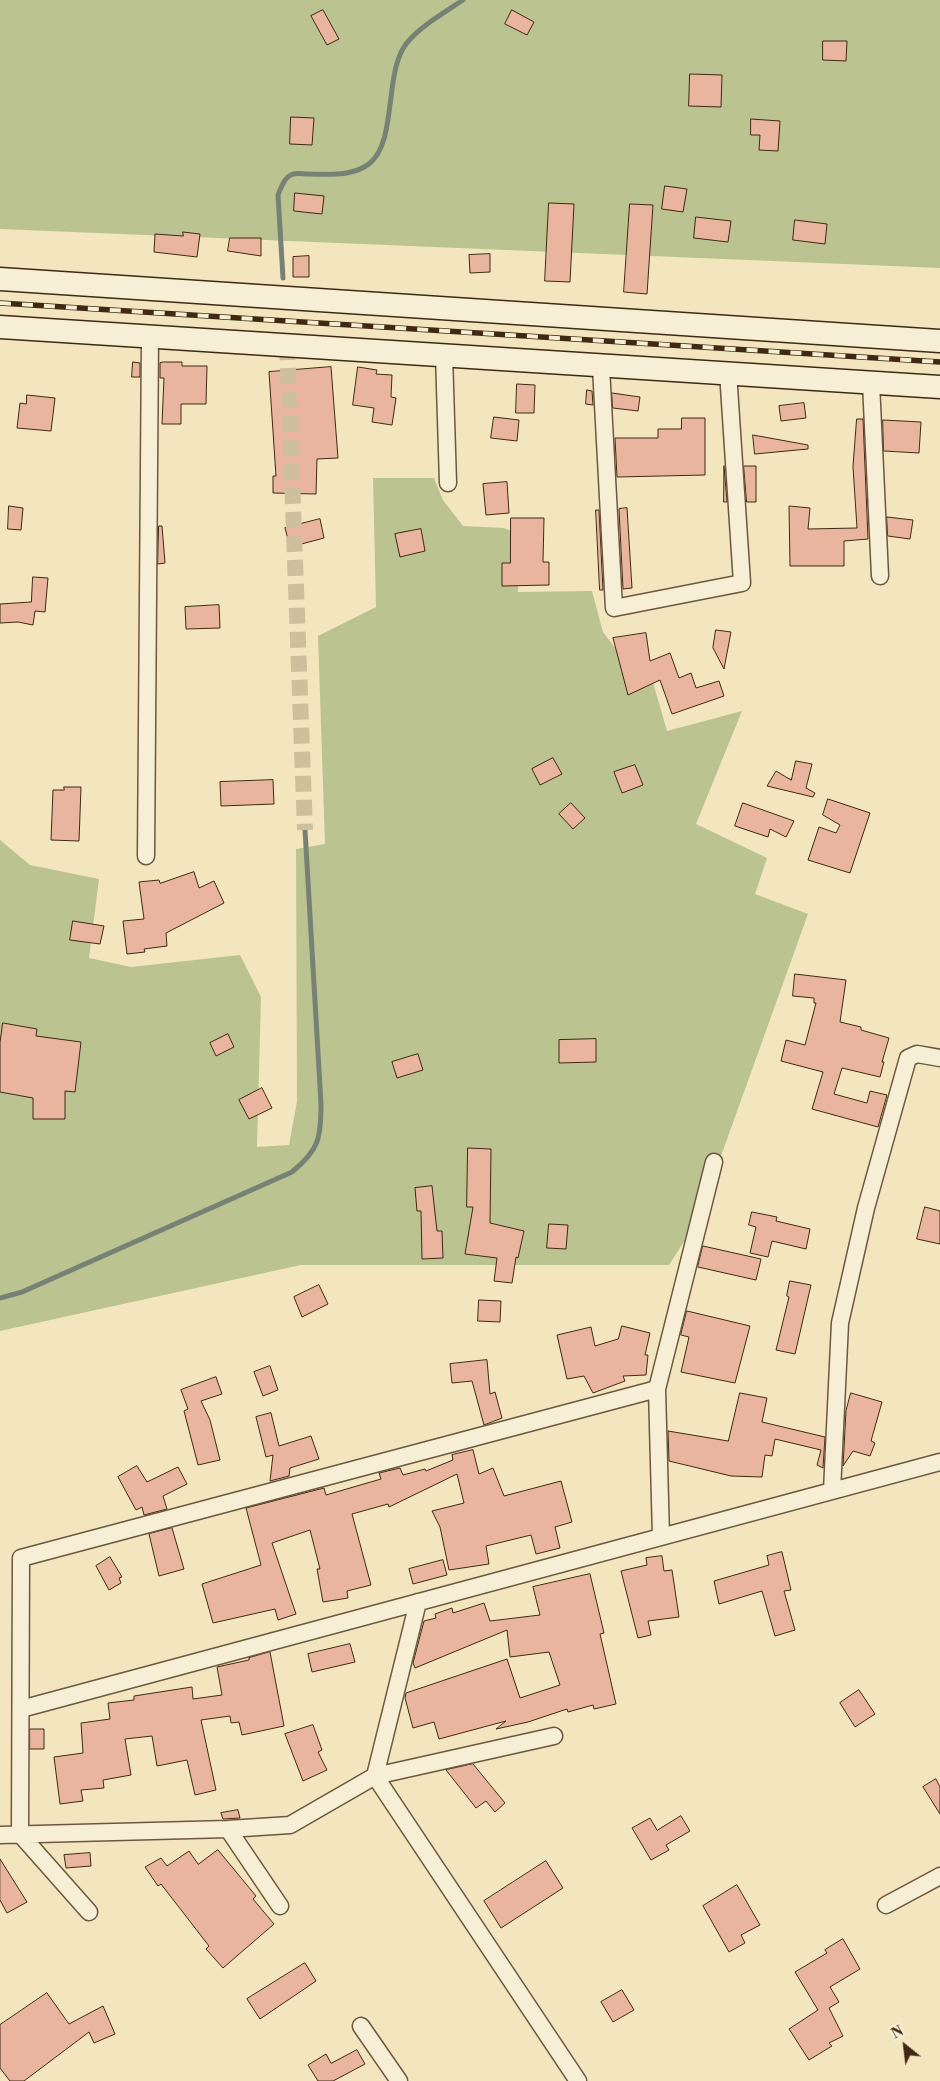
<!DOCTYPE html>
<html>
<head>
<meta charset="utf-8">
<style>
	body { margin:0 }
	#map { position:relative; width:940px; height:2081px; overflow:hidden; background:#f3e6bf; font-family:"Libre Bodoni",serif }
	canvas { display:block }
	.north { position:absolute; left:880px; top:2021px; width:50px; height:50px; -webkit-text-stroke:4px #f7efd5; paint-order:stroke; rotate:331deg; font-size:14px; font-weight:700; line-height:20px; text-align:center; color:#3f2913 }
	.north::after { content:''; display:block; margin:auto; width:18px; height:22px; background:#3f2913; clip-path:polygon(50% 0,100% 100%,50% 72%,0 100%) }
</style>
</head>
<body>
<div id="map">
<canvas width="940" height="2081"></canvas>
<div class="north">N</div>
</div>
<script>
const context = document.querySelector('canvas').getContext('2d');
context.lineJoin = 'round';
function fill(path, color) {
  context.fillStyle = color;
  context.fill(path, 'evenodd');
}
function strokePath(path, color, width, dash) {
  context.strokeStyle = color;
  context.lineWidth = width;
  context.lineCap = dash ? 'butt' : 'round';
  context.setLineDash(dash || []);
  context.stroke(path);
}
fill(new Path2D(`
	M 0,0 L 940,0 L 940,268 L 0,229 Z
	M 373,478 L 434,478 L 443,500 L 463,526 L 504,528 L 521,535 L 518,592 L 592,591 L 603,632 L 619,653 L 644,651 L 667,731 L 742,711 L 696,824 L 767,858 L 755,894 L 808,914 L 698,1220 L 669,1265 L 301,1265 L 0,1331 L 0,840 L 30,865 L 99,879 L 89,958 L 131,967 L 240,955 L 261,997 L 257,1147 L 289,1145 L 297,1101 L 296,849 L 325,844 L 318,636 L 376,607 Z`), '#bbc491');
strokePath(new Path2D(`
	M 283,278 L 278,195 C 281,188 284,177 293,174 C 297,173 304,174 308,174 C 329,174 353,177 370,163 C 397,141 384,73 406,44 C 420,26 444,13 463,0
	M 0,1298 L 22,1292 L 292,1172 C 319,1150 321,1138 321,1104 L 305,830`), '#778275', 5);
const building = new Path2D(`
	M 323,10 L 339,39 L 327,45 L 311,16 Z
	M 512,10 L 534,22 L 527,35 L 505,24 Z
	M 823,41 L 847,41 L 846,61 L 823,60 Z
	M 690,74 L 722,75 L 721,107 L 689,106 Z
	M 291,117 L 314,118 L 312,145 L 290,144 Z
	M 751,119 L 780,121 L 778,151 L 759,150 L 760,135 L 751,135 Z
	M 665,186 L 687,189 L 683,212 L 662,209 Z
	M 295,193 L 324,196 L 322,214 L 294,211 Z
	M 549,203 L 574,204 L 570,282 L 545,281 Z
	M 630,204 L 653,205 L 647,294 L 624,292 Z
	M 696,217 L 731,221 L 728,242 L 694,238 Z
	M 795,220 L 827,224 L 825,244 L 793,240 Z
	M 183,232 L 200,234 L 197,257 L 154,252 L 155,234 L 183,236 Z
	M 230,238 L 261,238 L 261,256 L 228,251 Z
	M 490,254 L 490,272 L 470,273 L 469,255 Z
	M 309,256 L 309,277 L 293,277 L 293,257 Z
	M 133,362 L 140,363 L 140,377 L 132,377 Z
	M 164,362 L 182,362 L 182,366 L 207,366 L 206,404 L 181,404 L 181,424 L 162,424 L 164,378 L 160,378 L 160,363 Z
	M 331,367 L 338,458 L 317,459 L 316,494 L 273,493 L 273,476 L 276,476 L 269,372 Z
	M 358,367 L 377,370 L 376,374 L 392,375 L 391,397 L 396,398 L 392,425 L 372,422 L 374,408 L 353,405 Z
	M 517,384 L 535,385 L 534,413 L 516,413 Z
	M 587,390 L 592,391 L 593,405 L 586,404 Z
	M 612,393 L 640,397 L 638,411 L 613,408 Z
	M 27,395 L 55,398 L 51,431 L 17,428 L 20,403 L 26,404 Z
	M 804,403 L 806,418 L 781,421 L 779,406 Z
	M 494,417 L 519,420 L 517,441 L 491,438 Z
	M 682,418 L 705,418 L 705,475 L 617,477 L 615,438 L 658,438 L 658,429 L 681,429 Z
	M 857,419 L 863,419 L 868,539 L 844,541 L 844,566 L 790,566 L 789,506 L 810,508 L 808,529 L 857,528 L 853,467 Z
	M 883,420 L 921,422 L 919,453 L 884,451 Z
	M 753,435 L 808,445 L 808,449 L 755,454 Z
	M 724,466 L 727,502 L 724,502 Z
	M 744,466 L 756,466 L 756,502 L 747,502 Z
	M 507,482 L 509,513 L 486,515 L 483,484 Z
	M 9,506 L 23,508 L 21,530 L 8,529 Z
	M 627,508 L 632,588 L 623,589 L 619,509 Z
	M 596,510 L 599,510 L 603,590 L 600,590 Z
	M 887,517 L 913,520 L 910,539 L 888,536 Z
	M 511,518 L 544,518 L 543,562 L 549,562 L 549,585 L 502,586 L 502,563 L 510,563 Z
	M 320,519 L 324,538 L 290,547 L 285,528 Z
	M 159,526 L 162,526 L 165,563 L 158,564 Z
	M 421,529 L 425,551 L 400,557 L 395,534 Z
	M 33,577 L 48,578 L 45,612 L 35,611 L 33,625 L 18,622 L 0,623 L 0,604 L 31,602 Z
	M 219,605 L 220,628 L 186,629 L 185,607 Z
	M 716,630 L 731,632 L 724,669 L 713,648 Z
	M 646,633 L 650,661 L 670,653 L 679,678 L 691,673 L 696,688 L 719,681 L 724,696 L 672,714 L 660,680 L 628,695 L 613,638 Z
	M 553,758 L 562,774 L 540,785 L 532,769 Z
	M 796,761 L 812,764 L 806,788 L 815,793 L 813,797 L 767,786 L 776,771 L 791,780 Z
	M 635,765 L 643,785 L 622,793 L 614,772 Z
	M 273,780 L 274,804 L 221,806 L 220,782 Z
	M 64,787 L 81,787 L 79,841 L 51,840 L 53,790 L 64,790 Z
	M 828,799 L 870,813 L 850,873 L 808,860 L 819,827 L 836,833 L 840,825 L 823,815 Z
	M 571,803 L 585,818 L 573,829 L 559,814 Z
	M 743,803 L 794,821 L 786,837 L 770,829 L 768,837 L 735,826 Z
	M 194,872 L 199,888 L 214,881 L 224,903 L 166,933 L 167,946 L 144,949 L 145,952 L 127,954 L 123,921 L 144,919 L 139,882 L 159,880 L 160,883 Z
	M 73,921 L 104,926 L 100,944 L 70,940 Z
	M 795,974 L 846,980 L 840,1022 L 861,1027 L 861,1030 L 889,1038 L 882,1062 L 884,1062 L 880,1077 L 842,1068 L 834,1094 L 867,1103 L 870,1091 L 887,1095 L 878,1127 L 812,1109 L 823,1072 L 781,1061 L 786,1040 L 805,1045 L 816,1003 L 814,1003 L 814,998 L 793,996 Z
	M 3,1023 L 37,1029 L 36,1036 L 81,1042 L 75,1092 L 65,1091 L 65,1119 L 33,1119 L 33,1098 L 0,1092 L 0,1043 Z
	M 228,1034 L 234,1047 L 216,1056 L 210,1043 Z
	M 596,1039 L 596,1062 L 559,1063 L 559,1040 Z
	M 418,1054 L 423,1070 L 397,1078 L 392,1062 Z
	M 262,1088 L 272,1108 L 249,1119 L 239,1100 Z
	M 468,1148 L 491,1149 L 490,1223 L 524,1231 L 518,1258 L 516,1257 L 512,1283 L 494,1281 L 497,1258 L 465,1254 L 473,1207 L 467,1207 Z
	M 432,1186 L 437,1231 L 442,1231 L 443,1258 L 422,1259 L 421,1211 L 417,1211 L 415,1188 Z
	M 925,1207 L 940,1211 L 940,1244 L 917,1239 Z
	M 752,1212 L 777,1217 L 776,1221 L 810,1229 L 806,1249 L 772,1241 L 768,1257 L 750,1253 L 756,1227 L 749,1225 Z
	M 549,1224 L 568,1225 L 566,1249 L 547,1248 Z
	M 703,1246 L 761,1259 L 756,1280 L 698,1267 Z
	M 790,1281 L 811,1285 L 795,1354 L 776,1350 L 789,1297 L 787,1296 Z
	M 319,1285 L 328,1304 L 302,1317 L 294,1297 Z
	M 479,1300 L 501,1301 L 500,1322 L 478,1321 Z
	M 687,1311 L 750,1326 L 735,1383 L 681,1372 L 689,1337 L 681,1335 Z
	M 622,1326 L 650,1333 L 645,1355 L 648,1355 L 646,1375 L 623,1376 L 625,1381 L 593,1393 L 584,1376 L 567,1379 L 557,1335 L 591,1327 L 595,1346 L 618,1339 Z
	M 487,1360 L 490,1394 L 495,1392 L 502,1418 L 484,1425 L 472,1381 L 452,1383 L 450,1364 Z
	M 270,1366 L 278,1390 L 263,1396 L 254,1372 Z
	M 216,1377 L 222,1394 L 201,1401 L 210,1420 L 220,1460 L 198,1465 L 184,1411 L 188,1409 L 181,1390 Z
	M 740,1393 L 767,1398 L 762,1422 L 825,1437 L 823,1468 L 817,1465 L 821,1450 L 775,1439 L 772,1456 L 765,1455 L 762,1477 L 731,1476 L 669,1461 L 668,1431 L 728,1441 Z
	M 851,1393 L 882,1402 L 871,1441 L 875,1443 L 870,1456 L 853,1451 L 843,1466 L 846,1411 Z
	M 271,1413 L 279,1446 L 311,1436 L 319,1459 L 290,1468 L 289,1476 L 270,1481 L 273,1455 L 266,1457 L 256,1417 Z
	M 473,1450 L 479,1474 L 493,1468 L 504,1496 L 561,1481 L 572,1522 L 555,1527 L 560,1548 L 536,1554 L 531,1535 L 486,1546 L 489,1564 L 449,1570 L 440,1527 L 432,1511 L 464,1503 L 457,1474 L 389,1507 L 388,1504 L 352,1514 L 371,1585 L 347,1591 L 348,1598 L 323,1602 L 317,1569 L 320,1569 L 310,1530 L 272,1543 L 296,1614 L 278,1620 L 275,1609 L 213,1623 L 202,1584 L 261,1565 L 246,1508 L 324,1488 L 326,1495 L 381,1479 L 379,1473 L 400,1468 L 403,1475 L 425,1469 L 426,1471 L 453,1460 L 452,1455 Z
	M 137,1466 L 147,1482 L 178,1467 L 187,1484 L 163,1496 L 167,1509 L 144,1515 L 142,1507 L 136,1510 L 118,1477 Z
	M 172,1528 L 184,1569 L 159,1576 L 149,1534 Z
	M 782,1552 L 791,1590 L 784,1591 L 795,1630 L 775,1636 L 762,1591 L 719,1604 L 714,1581 L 769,1565 L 767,1556 Z
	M 662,1556 L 664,1571 L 672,1570 L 679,1617 L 648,1621 L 651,1635 L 638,1638 L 621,1571 L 647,1565 L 646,1558 Z
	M 110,1557 L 122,1577 L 119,1578 L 121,1583 L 109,1590 L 96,1566 Z
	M 443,1560 L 447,1575 L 413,1584 L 409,1569 Z
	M 590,1574 L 604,1633 L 600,1634 L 616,1704 L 594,1709 L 593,1705 L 568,1712 L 567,1709 L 528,1722 L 496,1729 L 506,1721 L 439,1739 L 434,1722 L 413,1728 L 405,1698 L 406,1693 L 507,1659 L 520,1698 L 560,1685 L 549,1652 L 510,1657 L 507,1630 L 415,1668 L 413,1663 L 424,1621 L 436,1618 L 435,1614 L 452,1608 L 453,1613 L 484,1603 L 490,1621 L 540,1615 L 533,1587 Z
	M 350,1644 L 355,1662 L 312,1672 L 308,1654 Z
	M 270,1652 L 284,1726 L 242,1735 L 239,1722 L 231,1723 L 230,1716 L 201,1720 L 216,1790 L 195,1795 L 187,1760 L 157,1766 L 152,1736 L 125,1739 L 131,1775 L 103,1780 L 104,1788 L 81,1790 L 83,1801 L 60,1804 L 54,1757 L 83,1753 L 81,1723 L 110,1719 L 108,1703 L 134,1700 L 134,1696 L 192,1687 L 193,1699 L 222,1695 L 217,1667 L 249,1660 L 249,1658 Z
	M 859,1690 L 875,1714 L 855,1727 L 840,1703 Z
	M 313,1725 L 322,1750 L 318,1752 L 327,1770 L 303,1781 L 285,1734 Z
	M 30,1729 L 44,1729 L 44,1749 L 30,1749 Z
	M 473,1764 L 505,1803 L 495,1812 L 486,1801 L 476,1808 L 446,1770 Z
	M 936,1779 L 940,1787 L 940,1814 L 923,1787 Z
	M 238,1810 L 240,1818 L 223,1819 L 221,1813 Z
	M 681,1816 L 690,1831 L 666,1845 L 669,1850 L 651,1860 L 632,1828 L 650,1818 L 657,1830 Z
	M 218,1850 L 256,1896 L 253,1899 L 274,1924 L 223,1968 L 206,1949 L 209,1946 L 161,1884 L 158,1886 L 145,1867 L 161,1858 L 167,1866 L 189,1851 L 198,1864 Z
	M 90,1853 L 91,1866 L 66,1868 L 64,1855 Z
	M 0,1859 L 27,1902 L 7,1913 L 0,1900 Z
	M 546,1861 L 563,1888 L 501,1928 L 484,1901 Z
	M 737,1885 L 760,1925 L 741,1935 L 745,1943 L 729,1952 L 703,1906 Z
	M 843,1939 L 860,1969 L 830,1987 L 839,2002 L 829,2008 L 843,2036 L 829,2043 L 832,2046 L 809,2060 L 789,2029 L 818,2010 L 795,1972 L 827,1953 L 825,1950 Z
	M 305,1963 L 316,1981 L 260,2019 L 247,1999 Z
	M 622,1990 L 634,2010 L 613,2022 L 601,2002 Z
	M 47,1993 L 69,2024 L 103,2006 L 115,2034 L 94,2043 L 89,2032 L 24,2081 L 10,2081 L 0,2068 L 0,2025 Z
	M 357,2050 L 365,2064 L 333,2081 L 318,2081 L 308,2065 L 326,2054 L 331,2063 Z`);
fill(building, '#eab59f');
strokePath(building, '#3f2913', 1);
strokePath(new Path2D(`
	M 287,344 L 305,830`), '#cfc09d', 16, [16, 8]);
const minor = new Path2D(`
	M 444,355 L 448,483
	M 601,367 L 614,608 L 742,583 L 728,372
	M 871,383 L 880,576
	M 146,856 L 150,337
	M 832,1491 L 840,1323 L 866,1208 L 908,1058 L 917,1054 L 940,1058
	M 661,1537 L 657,1389 L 714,1162
	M 418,1602 L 375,1776 L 578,2081
	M 21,1709 L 940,1462
	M 228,1829 L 280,1906
	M 0,1835 L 228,1829 L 290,1825 L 375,1776 L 554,1736
	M 886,1905 L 940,1876
	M 89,1912 L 20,1834 L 21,1558 L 657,1389
	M 361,2026 L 399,2081`);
const secondary = new Path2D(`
	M 0,279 L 940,341
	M 0,327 L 940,387`);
strokePath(minor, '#6c583e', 19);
strokePath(secondary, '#3f2913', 25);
strokePath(minor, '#f7efd5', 16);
strokePath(secondary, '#f7efd5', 22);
const rail = new Path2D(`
	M 0,303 L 940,362`);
strokePath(rail, '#3f2913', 5.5);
strokePath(rail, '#f7efd5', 4, [11]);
</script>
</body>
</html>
